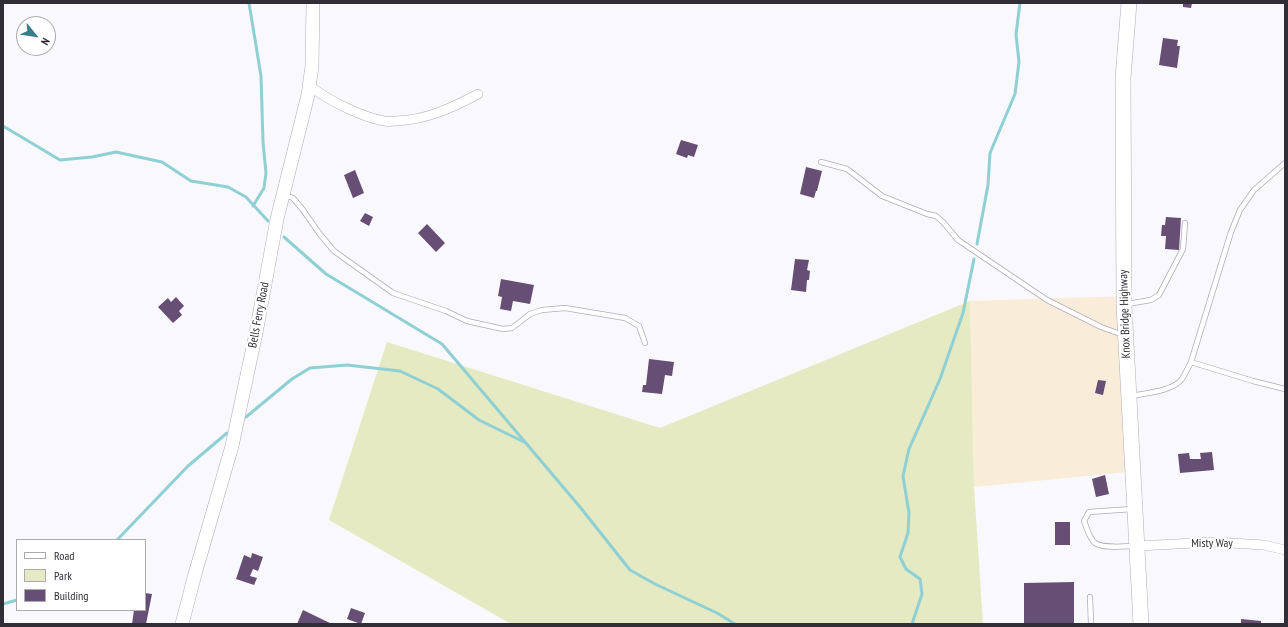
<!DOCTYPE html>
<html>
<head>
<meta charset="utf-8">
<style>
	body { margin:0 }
	#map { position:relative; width:1288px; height:627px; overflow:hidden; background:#f9f8fc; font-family:"PT Sans Narrow",sans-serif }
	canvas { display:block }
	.frame { position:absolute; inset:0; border:4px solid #312e37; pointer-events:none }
	.legend { position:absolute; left:16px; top:539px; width:130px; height:72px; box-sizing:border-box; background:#fff; border:1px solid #adabaf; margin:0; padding:5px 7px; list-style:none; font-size:12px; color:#312e37 }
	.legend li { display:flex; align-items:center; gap:8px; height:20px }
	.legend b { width:20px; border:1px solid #adabaf }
	.north { position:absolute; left:16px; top:16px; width:40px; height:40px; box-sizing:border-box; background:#fff; border:1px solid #adabaf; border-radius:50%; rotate:120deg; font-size:11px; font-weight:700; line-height:16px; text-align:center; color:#312e37 }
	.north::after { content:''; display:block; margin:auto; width:14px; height:18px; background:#387e8a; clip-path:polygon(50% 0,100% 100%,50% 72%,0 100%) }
</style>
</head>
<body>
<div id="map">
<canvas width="1288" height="627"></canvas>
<div class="frame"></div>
<ul class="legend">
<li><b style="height:5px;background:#fff"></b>Road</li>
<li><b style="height:11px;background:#e5eac3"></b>Park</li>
<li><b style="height:11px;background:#664e74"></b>Building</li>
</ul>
<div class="north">N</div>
</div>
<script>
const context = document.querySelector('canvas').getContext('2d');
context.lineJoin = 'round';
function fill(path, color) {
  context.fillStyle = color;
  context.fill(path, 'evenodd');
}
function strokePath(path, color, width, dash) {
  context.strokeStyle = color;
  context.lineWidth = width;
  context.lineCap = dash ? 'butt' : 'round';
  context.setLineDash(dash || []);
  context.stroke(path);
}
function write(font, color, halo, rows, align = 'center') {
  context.font = font + ' "PT Sans Narrow",sans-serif';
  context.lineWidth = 4;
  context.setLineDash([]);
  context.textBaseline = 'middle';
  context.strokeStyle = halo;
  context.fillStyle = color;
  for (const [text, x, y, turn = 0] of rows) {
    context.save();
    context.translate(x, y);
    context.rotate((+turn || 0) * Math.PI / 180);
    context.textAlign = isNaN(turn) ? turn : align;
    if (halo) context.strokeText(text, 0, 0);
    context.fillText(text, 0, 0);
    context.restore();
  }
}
fill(new Path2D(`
	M 1128,296 L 1138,471 L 974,487 L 970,301 Z`), '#f9edd9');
fill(new Path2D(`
	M 970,301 L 974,487 L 983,624 L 511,624 L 329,520 L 387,342 L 660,428 Z`), '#e5eac3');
strokePath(new Path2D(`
	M 249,3 L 261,76 L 263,142 L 266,173 L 264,188 L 253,206
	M 3,126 L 60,160 L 92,157 L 116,152 L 162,162 L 191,181 L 228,187 L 246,197 L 268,221
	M 284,237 L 326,274 L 442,344 L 580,507 L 630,570 L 655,584 L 717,613 L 735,624
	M 977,244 L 988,185 L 990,153 L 1015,94 L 1019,62 L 1016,34 L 1020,3
	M 246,417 L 292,379 L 310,368 L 347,365 L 400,371 L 438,389 L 479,420 L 526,443
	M 117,540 L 188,466 L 227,433
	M 3,604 L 17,600
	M 912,624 L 922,594 L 920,579 L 906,569 L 900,557 L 908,533 L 909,513 L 903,476 L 909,449 L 940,379 L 963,313 L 974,259`), '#8ed0d4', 3);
fill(new Path2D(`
	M 1183,3 L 1192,3 L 1191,8 L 1183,7 Z
	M 1163,38 L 1178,40 L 1177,46 L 1180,46 L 1177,68 L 1159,65 Z
	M 681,140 L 698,145 L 694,157 L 688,155 L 687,158 L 676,154 Z
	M 806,167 L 822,171 L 817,191 L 816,191 L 814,198 L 800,194 Z
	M 355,170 L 364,193 L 353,198 L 344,175 Z
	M 365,213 L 373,217 L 369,226 L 360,221 Z
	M 1166,217 L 1181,218 L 1179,250 L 1165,249 L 1166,236 L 1161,236 L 1162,225 L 1165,225 Z
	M 427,224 L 445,243 L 436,252 L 418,233 Z
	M 795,259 L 809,260 L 807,270 L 810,271 L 809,280 L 807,280 L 806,292 L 791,290 Z
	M 501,279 L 534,285 L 530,304 L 513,301 L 511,311 L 500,309 L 502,297 L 498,296 Z
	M 176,297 L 184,306 L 179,311 L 182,315 L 173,323 L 158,307 L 168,298 L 171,302 Z
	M 649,359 L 674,362 L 672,376 L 665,375 L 662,394 L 642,392 L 643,385 L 646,385 Z
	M 1098,380 L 1106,381 L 1103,395 L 1095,393 Z
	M 1212,452 L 1214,470 L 1180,473 L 1178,454 L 1189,453 L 1190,459 L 1201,459 L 1200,453 Z
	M 1105,475 L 1109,494 L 1096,497 L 1092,479 Z
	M 1055,522 L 1070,522 L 1070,545 L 1055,545 Z
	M 252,553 L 263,557 L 258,571 L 253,569 L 250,576 L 257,578 L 254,585 L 236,579 L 244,555 L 251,558 Z
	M 1074,582 L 1074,624 L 1024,624 L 1024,583 Z
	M 145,593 L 152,594 L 146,624 L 132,624 L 134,610 L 145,610 Z
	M 351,608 L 365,613 L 361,624 L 347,619 Z
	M 303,610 L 332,624 L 297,624 Z
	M 1241,619 L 1261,621 L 1261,624 L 1241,624 Z`), '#664e74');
const lane = new Path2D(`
	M 821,162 L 847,169 L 882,196 L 927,214 L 936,216 L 943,222 L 958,240 L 1047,300 L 1101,327 L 1123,335
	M 285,195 L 293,198 L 303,210 L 319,233 L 334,251 L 393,293 L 446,311 L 467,321 L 503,329 L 512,328 L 530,314 L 542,310 L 565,308 L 625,318 L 639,326 L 645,343
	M 1127,304 L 1151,300 L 1159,295 L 1183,249 L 1185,223
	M 1191,362 L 1253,381 L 1285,389
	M 1132,396 C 1146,393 1173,391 1182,379 C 1185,374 1188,368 1191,362 L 1231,232 L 1240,210 L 1254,190 L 1285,163
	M 1132,509 L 1089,512 L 1084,521 C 1087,528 1089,538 1095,543 C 1103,549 1126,546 1136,546
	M 1090,597 L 1091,624`);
const street = new Path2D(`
	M 309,88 L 314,89 C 332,102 362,117 384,121 C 388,122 392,121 396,121 C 426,120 452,108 478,94
	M 1138,546 L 1214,542 L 1264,545 L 1285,550`);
const secondary = new Path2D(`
	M 182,624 L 195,574 L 232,446 L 256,333 L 277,219 L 308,95 L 312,66 L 313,3`);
const primary = new Path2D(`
	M 1129,3 L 1123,78 L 1124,305 L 1141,624`);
strokePath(lane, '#b1aabf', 6);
strokePath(street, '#b1aabf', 10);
strokePath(secondary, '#b1aabf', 14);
strokePath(primary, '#b1aabf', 16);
strokePath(lane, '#fff', 4.5);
strokePath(street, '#fff', 9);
strokePath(secondary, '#fff', 13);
strokePath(primary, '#fff', 15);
write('12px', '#312e37', '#fff', [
	["Knox Bridge Highway",1125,314,-92],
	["Bells Ferry Road",259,315,-79],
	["Misty Way",1212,544]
]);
</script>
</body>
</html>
